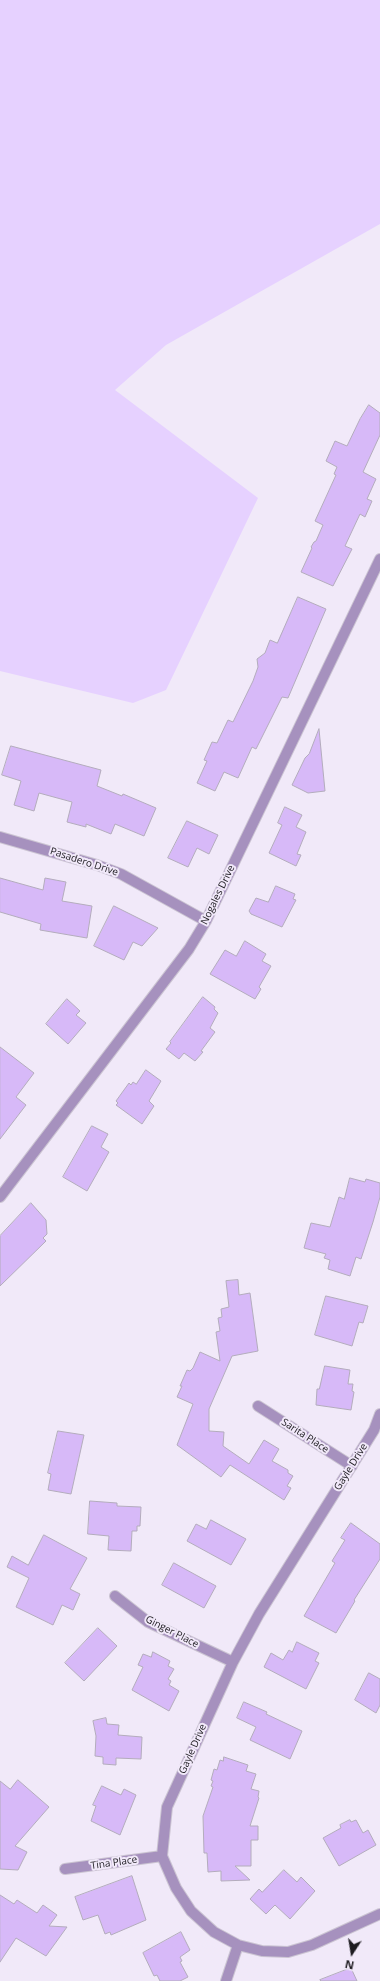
<!DOCTYPE html>
<html>
<head>
<meta charset="utf-8">
<style>
	body { margin:0 }
	#map { position:relative; width:380px; height:1981px; overflow:hidden; background:#f1e9f9; font-family:"Open Sans",sans-serif }
	canvas { display:block }
	.north { position:absolute; left:332px; top:1933px; width:40px; height:40px; -webkit-text-stroke:3px #f1e9f9; paint-order:stroke; rotate:192deg; font-size:11px; font-weight:700; line-height:16px; text-align:center; color:#1d1b20 }
	.north::after { content:''; display:block; margin:auto; width:14px; height:18px; background:#1d1b20; clip-path:polygon(50% 0,100% 100%,50% 72%,0 100%) }
</style>
</head>
<body>
<div id="map">
<canvas width="380" height="1981"></canvas>
<div class="north">N</div>
</div>
<script>
const context = document.querySelector('canvas').getContext('2d');
context.lineJoin = 'round';
function fill(path, color) {
  context.fillStyle = color;
  context.fill(path, 'evenodd');
}
function strokePath(path, color, width, dash) {
  context.strokeStyle = color;
  context.lineWidth = width;
  context.lineCap = dash ? 'butt' : 'round';
  context.setLineDash(dash || []);
  context.stroke(path);
}
function write(font, color, halo, rows, align = 'center') {
  context.font = font + ' "Open Sans",sans-serif';
  context.lineWidth = 4;
  context.setLineDash([]);
  context.textBaseline = 'middle';
  context.strokeStyle = halo;
  context.fillStyle = color;
  for (const [text, x, y, turn = 0] of rows) {
    context.save();
    context.translate(x, y);
    context.rotate((+turn || 0) * Math.PI / 180);
    context.textAlign = isNaN(turn) ? turn : align;
    if (halo) context.strokeText(text, 0, 0);
    context.fillText(text, 0, 0);
    context.restore();
  }
}
fill(new Path2D(`
	M 0,0 L 380,0 L 380,224 L 166,345 L 115,390 L 258,498 L 166,690 L 133,703 L 0,671 Z`), '#e6d1ff');
const building = new Path2D(`
	M 369,405 L 380,413 L 380,435 L 363,472 L 376,479 L 367,499 L 372,501 L 365,517 L 360,514 L 345,546 L 352,549 L 333,586 L 301,572 L 312,548 L 311,547 L 314,542 L 316,541 L 323,525 L 315,521 L 336,475 L 334,474 L 337,467 L 326,461 L 335,441 L 347,446 L 360,419 Z
	M 298,597 L 326,609 L 288,698 L 282,697 L 256,749 L 252,747 L 238,778 L 224,772 L 215,791 L 197,783 L 207,761 L 204,760 L 212,742 L 217,743 L 228,720 L 233,722 L 253,681 L 258,667 L 257,659 L 265,653 L 270,640 L 277,643 Z
	M 319,729 L 325,791 L 308,793 L 292,785 L 305,758 L 309,754 Z
	M 11,746 L 101,770 L 97,786 L 122,796 L 123,794 L 156,808 L 144,836 L 115,824 L 111,834 L 86,824 L 86,827 L 67,822 L 72,802 L 39,793 L 34,811 L 14,805 L 21,781 L 2,775 Z
	M 285,807 L 302,815 L 296,827 L 306,832 L 297,854 L 301,855 L 296,866 L 269,853 L 282,825 L 278,823 Z
	M 187,821 L 218,835 L 209,854 L 197,848 L 188,867 L 168,858 Z
	M 0,878 L 43,890 L 45,878 L 66,882 L 62,901 L 92,906 L 87,938 L 40,930 L 41,924 L 0,912 Z
	M 276,886 L 295,894 L 293,899 L 296,900 L 282,927 L 251,914 L 249,911 L 256,898 L 268,902 Z
	M 114,906 L 158,928 L 142,946 L 133,942 L 124,960 L 94,946 Z
	M 245,941 L 266,954 L 262,961 L 271,966 L 259,987 L 261,989 L 255,999 L 210,974 L 225,950 L 236,956 Z
	M 203,997 L 215,1007 L 214,1009 L 218,1013 L 210,1028 L 215,1032 L 201,1051 L 203,1052 L 195,1061 L 184,1053 L 179,1059 L 166,1049 L 171,1043 L 170,1042 Z
	M 67,999 L 80,1011 L 76,1015 L 86,1023 L 68,1044 L 46,1024 Z
	M 0,1047 L 34,1073 L 16,1097 L 26,1105 L 0,1139 Z
	M 146,1070 L 161,1081 L 149,1101 L 154,1106 L 142,1124 L 116,1105 L 118,1103 L 116,1101 L 129,1083 L 131,1085 L 133,1082 L 136,1084 Z
	M 92,1126 L 108,1134 L 101,1147 L 109,1152 L 87,1191 L 63,1177 Z
	M 350,1178 L 365,1182 L 366,1179 L 380,1183 L 380,1197 L 373,1222 L 361,1259 L 356,1257 L 350,1276 L 328,1269 L 330,1260 L 324,1258 L 326,1254 L 304,1248 L 311,1223 L 330,1227 L 339,1197 L 344,1199 Z
	M 31,1203 L 46,1220 L 47,1234 L 43,1238 L 46,1241 L 0,1286 L 0,1236 Z
	M 238,1280 L 239,1295 L 250,1293 L 258,1351 L 232,1356 L 209,1409 L 209,1431 L 224,1432 L 223,1446 L 249,1464 L 264,1440 L 279,1449 L 272,1461 L 288,1470 L 288,1473 L 293,1476 L 287,1486 L 291,1488 L 284,1500 L 230,1465 L 221,1477 L 177,1445 L 193,1404 L 177,1397 L 182,1386 L 180,1386 L 187,1370 L 190,1371 L 193,1368 L 200,1352 L 220,1361 L 216,1332 L 220,1331 L 218,1318 L 222,1317 L 221,1309 L 229,1307 L 226,1281 Z
	M 326,1296 L 368,1306 L 363,1323 L 359,1322 L 352,1346 L 315,1335 Z
	M 325,1366 L 350,1370 L 348,1384 L 353,1384 L 352,1391 L 354,1392 L 351,1410 L 316,1405 L 317,1389 L 319,1389 Z
	M 58,1431 L 84,1435 L 71,1494 L 48,1490 L 51,1474 L 48,1473 Z
	M 90,1501 L 117,1503 L 117,1506 L 141,1507 L 140,1526 L 137,1526 L 137,1531 L 132,1531 L 131,1551 L 108,1550 L 109,1536 L 88,1534 Z
	M 211,1520 L 246,1539 L 231,1565 L 187,1541 L 196,1524 L 206,1529 Z
	M 351,1523 L 380,1544 L 380,1559 L 354,1600 L 355,1601 L 336,1633 L 304,1616 L 335,1563 L 332,1561 L 345,1540 L 341,1538 Z
	M 44,1535 L 87,1558 L 70,1589 L 80,1594 L 73,1610 L 62,1605 L 53,1625 L 16,1607 L 29,1578 L 7,1567 L 12,1556 L 28,1565 Z
	M 174,1563 L 216,1586 L 204,1608 L 162,1585 Z
	M 98,1628 L 117,1646 L 84,1681 L 65,1663 Z
	M 297,1642 L 319,1653 L 315,1661 L 319,1663 L 306,1689 L 264,1667 L 271,1653 L 283,1660 L 289,1650 L 292,1652 Z
	M 153,1652 L 170,1661 L 168,1666 L 174,1669 L 168,1679 L 171,1681 L 169,1685 L 179,1691 L 169,1711 L 132,1690 L 143,1667 L 138,1665 L 143,1654 L 151,1657 Z
	M 369,1673 L 380,1679 L 380,1705 L 376,1713 L 355,1700 Z
	M 244,1702 L 267,1712 L 266,1714 L 302,1731 L 290,1759 L 250,1740 L 256,1727 L 237,1718 Z
	M 106,1718 L 107,1724 L 119,1725 L 118,1735 L 142,1737 L 141,1759 L 116,1758 L 116,1765 L 103,1764 L 103,1757 L 95,1756 L 96,1736 L 93,1721 Z
	M 224,1757 L 248,1765 L 246,1771 L 256,1774 L 251,1789 L 259,1791 L 258,1797 L 259,1798 L 250,1826 L 258,1826 L 258,1840 L 251,1840 L 251,1866 L 235,1866 L 250,1880 L 221,1881 L 221,1871 L 208,1872 L 207,1853 L 204,1853 L 203,1816 L 213,1787 L 211,1786 L 213,1781 L 211,1780 L 214,1769 L 217,1770 L 220,1760 L 223,1761 Z
	M 18,1780 L 49,1807 L 15,1846 L 27,1852 L 18,1870 L 0,1869 L 0,1781 L 10,1789 Z
	M 102,1786 L 121,1795 L 124,1789 L 136,1795 L 120,1835 L 91,1821 L 96,1806 L 93,1805 Z
	M 350,1820 L 351,1822 L 356,1820 L 363,1833 L 368,1830 L 376,1845 L 339,1866 L 323,1838 L 341,1828 L 340,1825 Z
	M 284,1870 L 297,1882 L 301,1877 L 315,1891 L 290,1919 L 275,1905 L 266,1914 L 250,1899 L 259,1889 L 262,1892 Z
	M 132,1876 L 146,1920 L 111,1935 L 110,1932 L 105,1934 L 98,1915 L 83,1920 L 75,1897 Z
	M 0,1895 L 14,1904 L 17,1900 L 37,1913 L 43,1905 L 57,1915 L 49,1926 L 67,1927 L 46,1956 L 16,1938 L 0,1962 Z
	M 181,1932 L 190,1950 L 180,1957 L 182,1961 L 180,1962 L 188,1977 L 180,1981 L 160,1981 L 157,1975 L 154,1976 L 143,1953 Z
	M 351,1968 L 357,1981 L 321,1981 L 320,1980 Z`);
fill(building, '#d7b9f8');
strokePath(building, '#b3acbc', 1);
const street = new Path2D(`
	M 0,837 L 97,865 L 121,874 L 206,921
	M 0,1197 L 189,949 L 206,921 L 380,559
	M 258,1406 L 352,1466
	M 380,1414 L 374,1430 L 259,1614 L 233,1662 L 167,1807 L 162,1856 L 176,1888 L 191,1911 L 214,1932 L 238,1945 L 262,1951 L 288,1952 L 312,1945 L 380,1914
	M 115,1596 L 148,1622 L 233,1662
	M 65,1869 L 162,1856
	M 226,1981 L 238,1945`);
strokePath(street, '#cbc4d2', 12);
strokePath(street, '#a691be', 10);
write('10px', '#1d1b20', '#f1e9f9', [
	["Pasadero Drive",84,862,18],
	["Nogales Drive",218,895,-64],
	["Sarita Place",305,1436,33],
	["Gayle Drive",351,1467,-58],
	["Ginger Place",172,1632,27],
	["Gayle Drive",193,1749,-66],
	["Tina Place",114,1863,-8]
]);
</script>
</body>
</html>
